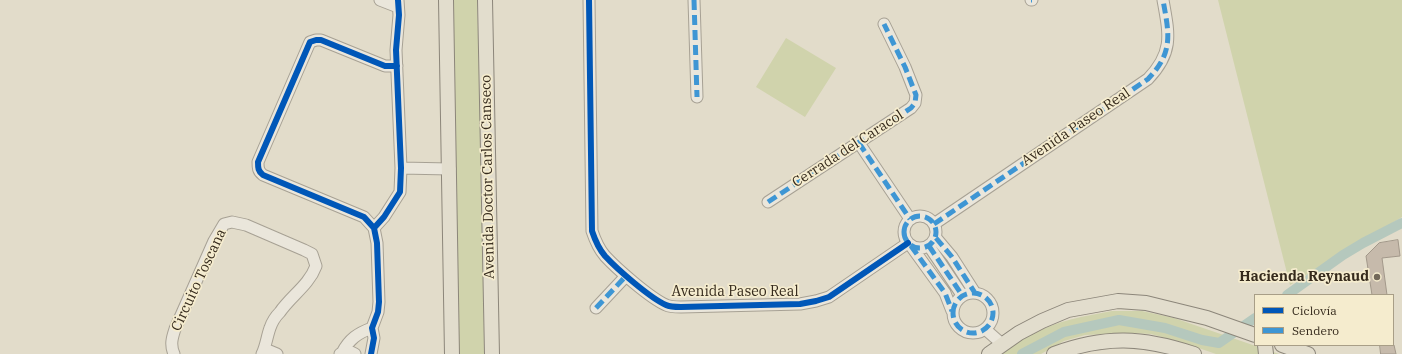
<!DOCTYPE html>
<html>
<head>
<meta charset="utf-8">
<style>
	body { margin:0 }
	#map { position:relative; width:1402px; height:354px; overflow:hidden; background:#e2dcca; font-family:"IBM Plex Serif",serif }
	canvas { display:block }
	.legend { position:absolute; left:1254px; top:294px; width:140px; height:52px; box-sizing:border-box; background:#f5ecce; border:1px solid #a89e87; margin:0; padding:5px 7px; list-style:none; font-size:12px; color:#352a1c }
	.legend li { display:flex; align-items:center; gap:8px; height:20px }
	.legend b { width:20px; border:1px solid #a89e87 }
</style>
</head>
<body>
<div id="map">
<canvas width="1402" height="354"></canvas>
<ul class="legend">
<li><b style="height:5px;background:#0057b8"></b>Ciclovía</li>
<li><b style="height:5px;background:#3e96d4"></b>Sendero</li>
</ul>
</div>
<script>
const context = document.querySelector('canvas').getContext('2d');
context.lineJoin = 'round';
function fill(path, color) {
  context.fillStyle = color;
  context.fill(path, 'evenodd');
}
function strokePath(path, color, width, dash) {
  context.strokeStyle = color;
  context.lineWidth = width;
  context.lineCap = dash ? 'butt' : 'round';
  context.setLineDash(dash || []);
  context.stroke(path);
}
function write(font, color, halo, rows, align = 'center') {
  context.font = font + ' "IBM Plex Serif",serif';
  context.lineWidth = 3.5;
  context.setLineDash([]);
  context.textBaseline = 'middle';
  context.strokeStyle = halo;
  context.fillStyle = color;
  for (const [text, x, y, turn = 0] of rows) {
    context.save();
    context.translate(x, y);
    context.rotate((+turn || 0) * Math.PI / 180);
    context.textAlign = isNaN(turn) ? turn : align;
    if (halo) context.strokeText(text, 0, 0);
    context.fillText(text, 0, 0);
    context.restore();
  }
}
fill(new Path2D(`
	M 451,0 L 477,0 L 483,207 L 484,354 L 458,354 Z
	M 1218,0 L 1402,0 L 1402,217 L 1290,285 Z
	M 786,38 L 836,68 L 805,117 L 756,87 Z
	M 1112,311 L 1142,311 L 1174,318 L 1279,354 L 1216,354 L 1187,344 L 1151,334 L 1131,333 L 1085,335 L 1064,341 L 1041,354 L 1001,354 C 1011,347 1021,339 1032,334 C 1057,321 1084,316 1112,311 Z`), '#d0d3ac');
strokePath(new Path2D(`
	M 1287,295 L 1343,255 L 1363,243 L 1402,223
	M 1022,354 L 1064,332 L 1119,320 L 1165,328 L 1202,340 L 1219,343 L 1255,318`), '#b5c8bd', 10);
const building = new Path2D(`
	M 1398,240 L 1400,256 L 1382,258 L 1387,295 L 1372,295 L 1366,256 L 1379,243 Z
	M 1380,345 L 1394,345 L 1396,354 L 1381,354 Z`);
fill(building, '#c6baab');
strokePath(building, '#a2988a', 1);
const minor = new Path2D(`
	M 380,0 L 398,7
	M 589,0 L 592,231 C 595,240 598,248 605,256 C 617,269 650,298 666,305 C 670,307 676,307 681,307 L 800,304 L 816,301 L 829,297 L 908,243
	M 694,0 L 697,97
	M 1031,0 L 1032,0
	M 859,143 L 910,219
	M 401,168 L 450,169
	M 768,202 L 911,108 L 915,103 L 916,95 L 905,67 L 884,24
	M904 232a16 16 0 1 1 32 0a16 16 0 1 1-32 0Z
	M 934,224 L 1148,79 C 1174,52 1169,34 1163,0
	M 374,228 L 364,217 L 263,175 C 258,171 258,168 258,162 L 310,42 L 316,40 L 321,40 L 385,66 L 397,66
	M 936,238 L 952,257 L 975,293
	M 911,246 L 945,293 L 952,311
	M 929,246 L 962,295
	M953 313a20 20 0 1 1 40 0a20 20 0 1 1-40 0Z
	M 596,308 L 626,276
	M 985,329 L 1002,344
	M 265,349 L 277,354
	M 342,353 C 349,339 358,333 372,328
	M 174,354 C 170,345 172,338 175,329 L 214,241 L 224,224 L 232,222 L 246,225 L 304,250 L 312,254 L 316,266 C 309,285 291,296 280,312 C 276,316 272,322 270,328 C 267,336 266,346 262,354
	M 340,354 L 351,352 L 355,354
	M 371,354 L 374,338 L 372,328 L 378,312 L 379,302 L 377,243 L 374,228 L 384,217 L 400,192 L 401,168 L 396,50 L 399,15 L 398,0`);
const major = new Path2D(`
	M 446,0 L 452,354
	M 485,0 L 492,354
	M 1265,345 L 1266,354
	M 1282,345 L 1308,354
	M 989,354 L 1019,333 L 1042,321 L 1068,310 L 1118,301 L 1146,303 L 1207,318 L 1255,335
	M 1054,354 C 1105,335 1143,337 1194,354`);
strokePath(minor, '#a7a194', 13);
strokePath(major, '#8c867a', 16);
strokePath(minor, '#eae6db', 11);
strokePath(major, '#e2ddcd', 14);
strokePath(new Path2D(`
	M 694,0 L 697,97
	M 1031,0 L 1032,0
	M 859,143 L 910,219
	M 768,202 L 911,108 L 915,103 L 916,95 L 905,67 L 884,24
	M904 232a16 16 0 1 1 32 0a16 16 0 1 1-32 0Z
	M 934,224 L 1148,79 C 1174,52 1169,34 1163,0
	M 936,238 L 952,257 L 975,293
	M 911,246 L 945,293 L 952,311
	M 929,246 L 962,295
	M953 313a20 20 0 1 1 40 0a20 20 0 1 1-40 0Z
	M 596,308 L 626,276`), '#3e96d4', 5, [10, 5]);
strokePath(new Path2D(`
	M 589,0 L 592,231 C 595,240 598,248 605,256 C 617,269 650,298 666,305 C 670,307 676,307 681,307 L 800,304 L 816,301 L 829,297 L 908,243
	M 374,228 L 364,217 L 263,175 C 258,171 258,168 258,162 L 310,42 L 316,40 L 321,40 L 385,66 L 397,66
	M 371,354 L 374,338 L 372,328 L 378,312 L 379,302 L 377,243 L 374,228 L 384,217 L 400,192 L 401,168 L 396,50 L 399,15 L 398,0`), '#0057b8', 6);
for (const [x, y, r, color] of [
	[1377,277,4,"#726859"]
]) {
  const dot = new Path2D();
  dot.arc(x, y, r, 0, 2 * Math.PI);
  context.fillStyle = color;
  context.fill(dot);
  strokePath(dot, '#f5ecce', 1.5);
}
write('14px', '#352a1c', '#f5ecce', [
	["Avenida Paseo Real",1076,127,-34],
	["Cerrada del Caracol",848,149,-33],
	["Avenida Doctor Carlos Canseco",488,177,-91],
	["Circuito Toscana",199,280,-65],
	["Avenida Paseo Real",735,292]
]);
write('bold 14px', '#352a1c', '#f5ecce', [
	["Hacienda Reynaud",1369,277]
], 'right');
</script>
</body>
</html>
